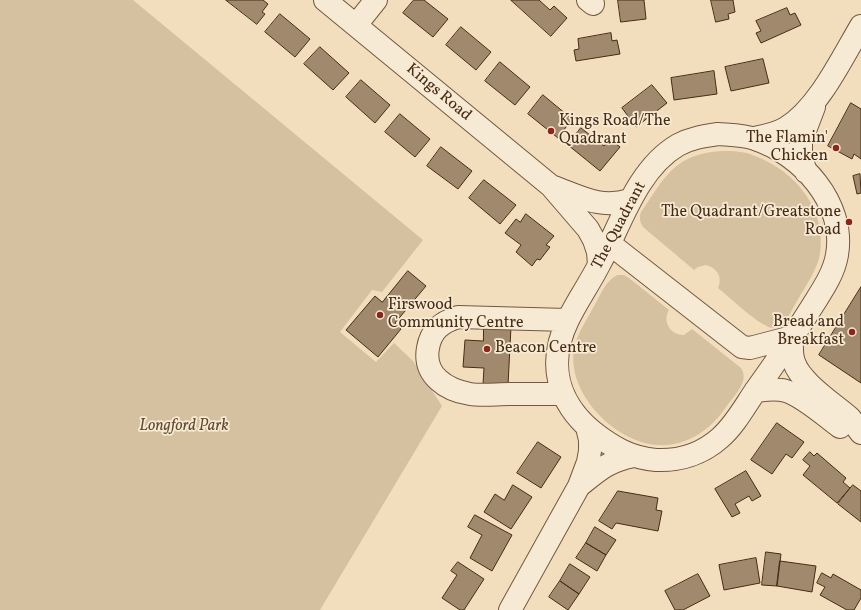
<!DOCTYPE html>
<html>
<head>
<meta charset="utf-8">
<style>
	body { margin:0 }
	canvas { display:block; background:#f2debd }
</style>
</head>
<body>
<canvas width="861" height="610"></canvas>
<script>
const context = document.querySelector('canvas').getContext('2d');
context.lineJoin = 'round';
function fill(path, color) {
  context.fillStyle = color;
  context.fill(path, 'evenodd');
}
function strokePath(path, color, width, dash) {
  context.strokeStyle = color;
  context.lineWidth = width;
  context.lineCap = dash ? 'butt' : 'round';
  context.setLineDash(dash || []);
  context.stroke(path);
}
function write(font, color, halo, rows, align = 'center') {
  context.font = font + ' Vollkorn,serif';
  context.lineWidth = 3.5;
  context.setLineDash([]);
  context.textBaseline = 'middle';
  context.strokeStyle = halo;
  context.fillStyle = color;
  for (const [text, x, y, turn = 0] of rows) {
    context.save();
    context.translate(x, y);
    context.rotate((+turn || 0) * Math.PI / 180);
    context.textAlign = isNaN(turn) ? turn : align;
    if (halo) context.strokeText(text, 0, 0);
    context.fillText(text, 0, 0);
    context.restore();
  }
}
fill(new Path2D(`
	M 0,0 L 133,0 L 423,240 L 382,292 L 372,290 L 340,332 L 376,362 L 394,343 L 413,361 L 442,406 L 320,610 L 0,610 Z
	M 722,151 C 733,151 744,151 755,156 C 795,171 827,209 820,254 C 817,271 804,288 796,303 C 790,312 785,329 772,328 C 761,327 728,296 718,288 C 723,277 717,268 706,265 L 698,267 L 694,270 L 643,227 C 640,222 639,218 641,212 C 666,176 674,154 722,151 Z
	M 618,275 L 624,275 L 629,278 L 669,310 C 662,321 670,335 684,335 L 692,329 L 741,368 C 750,381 734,396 726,407 C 713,427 692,443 667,445 C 621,449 566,396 574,349 C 577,334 586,321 593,308 C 600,297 605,280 618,275 Z`), '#d5c0a0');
const building = new Path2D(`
	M 226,0 L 263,0 L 268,4 L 262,12 L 265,14 L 257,24 Z
	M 414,0 L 424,0 L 448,19 L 433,37 L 403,13 Z
	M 511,0 L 539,0 L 550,10 L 554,6 L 567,18 L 551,36 Z
	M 618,0 L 644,0 L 646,19 L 621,22 Z
	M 711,0 L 733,0 L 735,12 L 728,14 L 729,19 L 716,22 Z
	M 787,8 L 790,15 L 795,13 L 801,25 L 761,43 L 756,33 L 761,31 L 756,21 Z
	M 280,14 L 310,39 L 295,57 L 265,32 Z
	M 461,27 L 491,52 L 476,70 L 446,45 Z
	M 611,33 L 612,41 L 617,40 L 620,54 L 576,61 L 574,50 L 579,49 L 578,39 Z
	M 320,47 L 349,73 L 333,90 L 304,64 Z
	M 763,59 L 769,83 L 731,91 L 725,67 Z
	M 500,62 L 530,87 L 515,105 L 485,81 Z
	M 714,71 L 717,94 L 674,100 L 671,78 Z
	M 361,80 L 390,105 L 375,123 L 346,97 Z
	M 652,85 L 667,103 L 636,127 L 622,108 Z
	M 543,95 L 572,119 L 558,138 L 528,114 Z
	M 851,103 L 861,109 L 861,159 L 854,154 L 852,159 L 828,146 Z
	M 400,114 L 430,139 L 415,157 L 385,132 Z
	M 581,128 L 604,146 L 610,139 L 620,147 L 600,171 L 568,145 Z
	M 441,147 L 472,171 L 458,189 L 427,166 Z
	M 860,174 L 861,193 L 857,194 L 853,176 Z
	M 484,180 L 516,205 L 500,224 L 469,198 Z
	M 526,214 L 554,236 L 546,245 L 550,247 L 540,260 L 537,259 L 532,266 L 516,252 L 521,245 L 505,233 L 516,219 L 520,222 Z
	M 408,271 L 426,286 L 395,323 L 401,329 L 378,357 L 346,330 L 375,296 L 382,302 Z
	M 861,287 L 861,383 L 819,355 Z
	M 484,325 L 511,327 L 508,385 L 483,384 L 484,368 L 463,367 L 465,340 L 483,341 Z
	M 777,423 L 804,442 L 792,458 L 786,454 L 772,474 L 751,460 Z
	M 538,442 L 561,457 L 541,488 L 517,473 Z
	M 810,452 L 814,456 L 817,453 L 846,478 L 843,482 L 850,488 L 837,503 L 803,475 L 810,466 L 803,460 Z
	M 746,471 L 761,496 L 752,501 L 749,496 L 735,504 L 740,513 L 732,517 L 715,489 Z
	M 513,485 L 532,497 L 511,529 L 484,512 L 495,494 L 504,500 Z
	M 853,485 L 861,491 L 861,522 L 838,504 Z
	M 618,491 L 658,498 L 656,510 L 662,511 L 658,531 L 616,523 L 612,529 L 599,521 Z
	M 475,515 L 512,535 L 492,571 L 470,558 L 482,535 L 468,527 Z
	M 595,527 L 616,540 L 606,555 L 586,543 Z
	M 586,543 L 606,555 L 597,571 L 576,558 Z
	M 766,552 L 781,554 L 777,586 L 762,585 Z
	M 756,558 L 760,583 L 724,590 L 719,565 Z
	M 780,561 L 816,566 L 812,592 L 777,586 Z
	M 458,562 L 484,579 L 464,610 L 460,610 L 442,598 L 457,575 L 451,571 Z
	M 570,564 L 590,577 L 579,594 L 560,581 Z
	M 822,573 L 831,578 L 833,574 L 861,590 L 861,598 L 854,610 L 847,610 L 820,595 L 825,587 L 817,583 Z
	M 698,574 L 710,596 L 683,610 L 675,610 L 665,591 Z
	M 560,581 L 579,594 L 568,610 L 549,597 Z`);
fill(building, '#a0896c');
strokePath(building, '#472c15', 1);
const minor = new Path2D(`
	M 325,0 L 551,186 L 588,229 L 594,240 L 598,252 L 599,265
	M 588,0 L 593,4
	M 356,25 L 376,0
	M 718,134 C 731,135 744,135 755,139 C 801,154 846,203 837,255 C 834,273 823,289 813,305 C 795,334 776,362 756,390 C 745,406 735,425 720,438 C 702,454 679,461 656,460 C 631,458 612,447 593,432 C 557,402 547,363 568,320 C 577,301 590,283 600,263 C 621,224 637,169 678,145 C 691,138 704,136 718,134 Z
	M 754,138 C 765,136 776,134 786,128 C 818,109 842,58 861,26
	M 806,172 L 801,157 L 801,141 L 814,107
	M 554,187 C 581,197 600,209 630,200
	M 610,244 L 742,347 L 750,348 L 792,337 C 792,346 791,354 794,362 C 800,382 834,404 850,418 C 854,423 857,428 861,433
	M 755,391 C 765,390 776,388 786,391 C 803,396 825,416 840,427
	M 562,394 C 545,394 527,394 510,394 C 497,394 482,396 470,394 C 446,390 423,375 428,348 C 431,330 442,322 458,317 L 567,320
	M 579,486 C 599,470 608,461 634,456
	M 510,610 L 579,486 L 588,462 L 590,451 L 590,440 L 587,427`);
strokePath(minor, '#72583f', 24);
strokePath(minor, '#f7ead4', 22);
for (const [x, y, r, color] of [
	[551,131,4,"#8f2418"],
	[836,148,4,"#8f2418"],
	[849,222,4,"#8f2418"],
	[380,315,4,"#8f2418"],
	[852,332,4,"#8f2418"],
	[487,349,4,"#8f2418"]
]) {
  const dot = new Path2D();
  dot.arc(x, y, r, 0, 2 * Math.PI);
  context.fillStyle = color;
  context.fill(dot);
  strokePath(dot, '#f7ead4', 1.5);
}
write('16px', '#472c15', '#f7ead4', [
	["Kings Road",438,93,40],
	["The Quadrant",620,226,-62]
]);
write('16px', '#472c15', '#f7ead4', [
	["Kings Road/The",559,122],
	["Quadrant",559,140],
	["The Flamin'",828,139,"right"],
	["Chicken",828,157,"right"],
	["The Quadrant/Greatstone",841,213,"right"],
	["Road",841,231,"right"],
	["Firswood",388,306],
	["Community Centre",388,324],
	["Bread and",844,323,"right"],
	["Breakfast",844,341,"right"],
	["Beacon Centre",495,349]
], 'left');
write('italic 16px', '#634a31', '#f7ead4', [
	["Longford Park",184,427]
]);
</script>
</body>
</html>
